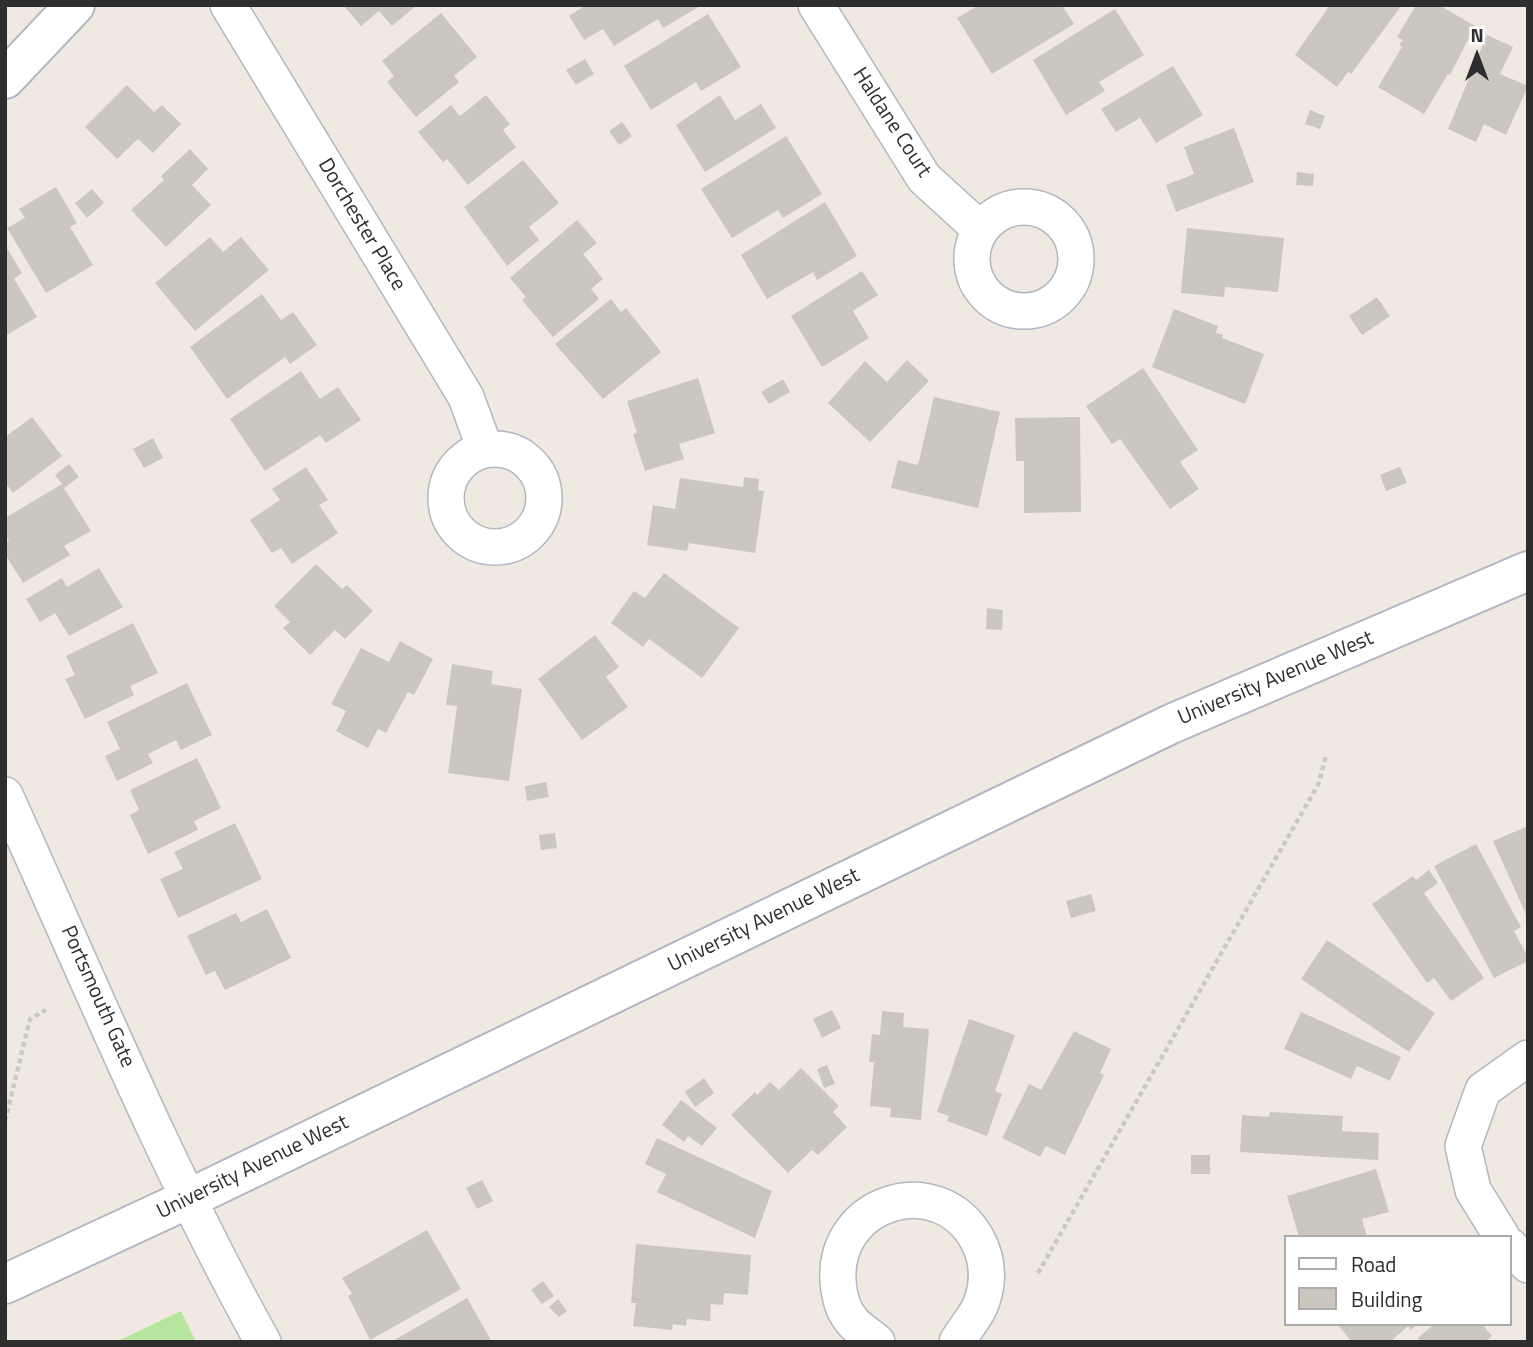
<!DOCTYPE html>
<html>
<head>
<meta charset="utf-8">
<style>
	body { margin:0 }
	#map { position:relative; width:1533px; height:1347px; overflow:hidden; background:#efe9e1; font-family:"Titillium Web",sans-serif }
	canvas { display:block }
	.frame { position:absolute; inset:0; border:7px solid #2e2e2e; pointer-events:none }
	.legend { position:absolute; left:1284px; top:1235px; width:228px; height:91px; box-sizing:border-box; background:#fff; border:2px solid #ababab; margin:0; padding:9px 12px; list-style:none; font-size:21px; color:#2e2e2e }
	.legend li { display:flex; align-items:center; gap:14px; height:35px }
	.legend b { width:35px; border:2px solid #ababab }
	.north { position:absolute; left:1442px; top:21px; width:70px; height:70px; -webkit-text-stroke:5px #fff; paint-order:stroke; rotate:0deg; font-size:19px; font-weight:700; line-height:28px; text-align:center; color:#2e2e2e }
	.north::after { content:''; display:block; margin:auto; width:24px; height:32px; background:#2e2e2e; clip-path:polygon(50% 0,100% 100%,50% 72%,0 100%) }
</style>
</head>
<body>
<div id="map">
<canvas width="1533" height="1347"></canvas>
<div class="frame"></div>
<ul class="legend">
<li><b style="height:9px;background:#fff"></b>Road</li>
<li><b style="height:19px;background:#cbc7bf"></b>Building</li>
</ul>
<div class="north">N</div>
</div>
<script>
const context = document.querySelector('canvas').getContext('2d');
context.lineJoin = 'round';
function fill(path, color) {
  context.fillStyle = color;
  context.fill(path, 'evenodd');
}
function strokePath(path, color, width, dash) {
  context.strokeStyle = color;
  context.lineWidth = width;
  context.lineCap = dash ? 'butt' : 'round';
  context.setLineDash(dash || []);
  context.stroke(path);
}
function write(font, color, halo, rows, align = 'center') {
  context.font = font + ' "Titillium Web",sans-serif';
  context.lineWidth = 6;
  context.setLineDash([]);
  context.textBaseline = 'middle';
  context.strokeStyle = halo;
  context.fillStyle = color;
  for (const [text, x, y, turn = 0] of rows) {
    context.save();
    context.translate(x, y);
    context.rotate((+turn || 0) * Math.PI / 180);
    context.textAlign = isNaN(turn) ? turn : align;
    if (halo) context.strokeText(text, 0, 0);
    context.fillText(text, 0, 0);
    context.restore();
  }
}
fill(new Path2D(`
	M 181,1311 L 196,1342 L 116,1342 Z`), '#b6e59e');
fill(new Path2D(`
	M 343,5 L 417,5 L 392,26 L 379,11 L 361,26 Z
	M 586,5 L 702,5 L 663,28 L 658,19 L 614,46 L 603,29 L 584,40 L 569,16 Z
	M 979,5 L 1062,5 L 1074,24 L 992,74 L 957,18 Z
	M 1330,5 L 1402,5 L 1351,74 L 1348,72 L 1337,87 L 1295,55 Z
	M 1416,5 L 1439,5 L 1475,26 L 1450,75 L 1448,74 L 1424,114 L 1378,87 L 1402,47 L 1399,45 L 1403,40 L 1397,37 Z
	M 1115,9 L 1144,55 L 1099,82 L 1105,91 L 1066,115 L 1033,60 Z
	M 441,13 L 477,57 L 454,76 L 459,82 L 416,117 L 387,82 L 394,76 L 382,61 Z
	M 708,14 L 741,67 L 701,91 L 696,82 L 651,110 L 624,66 Z
	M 1487,35 L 1513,47 L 1500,74 L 1528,86 L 1506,135 L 1484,124 L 1476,142 L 1448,129 Z
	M 585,59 L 594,74 L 576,85 L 566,70 Z
	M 1173,66 L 1203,115 L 1156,143 L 1140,118 L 1116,132 L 1101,109 Z
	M 127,85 L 154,112 L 162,105 L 181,124 L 153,153 L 138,139 L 117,159 L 85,127 Z
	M 486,95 L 510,124 L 503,130 L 516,147 L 468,185 L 447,159 L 443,162 L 418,132 L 451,105 L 460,116 Z
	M 720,95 L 735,120 L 761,104 L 776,128 L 705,172 L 676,125 Z
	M 1310,110 L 1325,116 L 1320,129 L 1305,124 Z
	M 622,122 L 632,136 L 619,145 L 609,131 Z
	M 1234,128 L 1254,182 L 1176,212 L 1166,185 L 1194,174 L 1184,147 Z
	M 786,136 L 822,194 L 783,218 L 778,210 L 732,238 L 701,189 Z
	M 190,149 L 208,169 L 192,185 L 211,205 L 166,247 L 131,210 L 164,180 L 161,176 Z
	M 523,160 L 559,203 L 529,227 L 539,240 L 507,266 L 464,207 Z
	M 1297,172 L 1314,174 L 1313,186 L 1296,185 Z
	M 56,187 L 77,223 L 70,227 L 93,265 L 46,293 L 7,228 L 25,218 L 19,209 Z
	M 92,189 L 104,203 L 87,218 L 75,203 Z
	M 825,202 L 857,256 L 817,280 L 813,272 L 767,299 L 741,255 Z
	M 577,220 L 597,243 L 583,254 L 603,279 L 591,289 L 599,299 L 553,337 L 522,300 L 526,297 L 510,278 Z
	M 1187,228 L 1284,238 L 1278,292 L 1225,287 L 1224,297 L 1181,293 Z
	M 210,237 L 223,252 L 241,237 L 269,270 L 195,331 L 155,283 Z
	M 5,245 L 22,273 L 14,279 L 37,317 L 5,336 Z
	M 862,271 L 878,295 L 853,311 L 869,338 L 822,367 L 791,316 Z
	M 262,294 L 281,320 L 293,312 L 317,345 L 290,364 L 285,357 L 227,399 L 190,347 Z
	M 1377,297 L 1390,316 L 1362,335 L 1349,316 Z
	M 611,299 L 621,312 L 626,308 L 661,352 L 603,399 L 555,344 Z
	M 1174,309 L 1218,326 L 1216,333 L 1223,335 L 1222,338 L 1264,354 L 1245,404 L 1152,367 Z
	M 907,360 L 929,381 L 870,442 L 828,403 L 865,361 L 887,382 Z
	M 1143,368 L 1198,450 L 1180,462 L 1199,489 L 1170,509 L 1120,439 L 1112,444 L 1086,406 Z
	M 301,371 L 320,399 L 338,387 L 361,420 L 326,443 L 320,435 L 265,471 L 230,419 Z
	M 698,378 L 715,433 L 679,444 L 684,459 L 645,471 L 633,434 L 637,433 L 627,401 Z
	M 783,379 L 790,392 L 769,404 L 761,392 Z
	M 934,397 L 1000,412 L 978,508 L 891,488 L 898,460 L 918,465 Z
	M 32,417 L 62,456 L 13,493 L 5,482 L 5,437 Z
	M 1080,417 L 1081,512 L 1024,513 L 1024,461 L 1016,461 L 1015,418 Z
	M 153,438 L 163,458 L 144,468 L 133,449 Z
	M 69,464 L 79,477 L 64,488 L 91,531 L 64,546 L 70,555 L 23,583 L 5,554 L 5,543 L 9,541 L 5,534 L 5,518 L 62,484 L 55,475 Z
	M 306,467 L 328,500 L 319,505 L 338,533 L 292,564 L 281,548 L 272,553 L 250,520 L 280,500 L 272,489 Z
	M 1400,467 L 1407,483 L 1386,491 L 1380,475 Z
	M 744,477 L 759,479 L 758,490 L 764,491 L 755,553 L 689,543 L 687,551 L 647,545 L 653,505 L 675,509 L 680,478 L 743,487 Z
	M 316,564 L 342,589 L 347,585 L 373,611 L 345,639 L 335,630 L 310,655 L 283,628 L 290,622 L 274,606 Z
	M 99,568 L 123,607 L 69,636 L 55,613 L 40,622 L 26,599 L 62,578 L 67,587 Z
	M 664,573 L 739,628 L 702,678 L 649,639 L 643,647 L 611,623 L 634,591 L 645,598 Z
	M 987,608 L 1003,610 L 1002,630 L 986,629 Z
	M 133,623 L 158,673 L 130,686 L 134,695 L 85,719 L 65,679 L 75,675 L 66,656 Z
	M 595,635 L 619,667 L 606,677 L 628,707 L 582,740 L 538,679 Z
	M 400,641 L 433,659 L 414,695 L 408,692 L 386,733 L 378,729 L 368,748 L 336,731 L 346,711 L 331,704 L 361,648 L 389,662 Z
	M 452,664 L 493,671 L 491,684 L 522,689 L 509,781 L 448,773 L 457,706 L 446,705 Z
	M 187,683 L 212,735 L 181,750 L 176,740 L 148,754 L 153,763 L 117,781 L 105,756 L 120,749 L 107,722 Z
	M 197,758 L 221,808 L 194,821 L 198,830 L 148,854 L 130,815 L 139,810 L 130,790 Z
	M 546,782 L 549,797 L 527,801 L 525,786 Z
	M 235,823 L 262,879 L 178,918 L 160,879 L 183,869 L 174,852 Z
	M 1528,826 L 1528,919 L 1493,841 Z
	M 555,833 L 557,848 L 541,850 L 539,835 Z
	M 1476,844 L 1521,927 L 1514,931 L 1528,957 L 1528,961 L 1494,978 L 1434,866 Z
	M 1429,870 L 1438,883 L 1424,893 L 1484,978 L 1451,1001 L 1434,978 L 1427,983 L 1372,904 L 1413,876 L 1416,880 Z
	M 1091,894 L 1096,911 L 1071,918 L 1066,901 Z
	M 267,909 L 291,958 L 225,990 L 215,971 L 206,975 L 187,936 L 236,913 L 241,922 Z
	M 1327,940 L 1435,1013 L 1409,1052 L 1301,979 Z
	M 832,1010 L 841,1028 L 822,1038 L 813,1019 Z
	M 882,1011 L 904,1013 L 903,1027 L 929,1029 L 921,1120 L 890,1117 L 891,1108 L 870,1106 L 874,1062 L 869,1062 L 872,1034 L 880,1035 Z
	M 1301,1012 L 1401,1057 L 1390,1081 L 1357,1066 L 1351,1079 L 1284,1049 Z
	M 969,1019 L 1015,1035 L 995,1091 L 1002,1094 L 987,1136 L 947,1121 L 949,1116 L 937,1112 Z
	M 1074,1031 L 1111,1049 L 1100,1073 L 1104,1075 L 1065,1155 L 1046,1146 L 1040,1157 L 1002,1138 L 1029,1084 L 1041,1090 Z
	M 827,1065 L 835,1084 L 824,1088 L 817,1069 Z
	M 801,1068 L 839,1106 L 833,1112 L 847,1127 L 818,1155 L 812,1150 L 788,1173 L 731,1115 L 755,1092 L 757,1095 L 770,1082 L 779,1090 Z
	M 704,1078 L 714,1093 L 695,1107 L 685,1092 Z
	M 681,1100 L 717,1128 L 702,1146 L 688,1136 L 684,1142 L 662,1125 Z
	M 1270,1112 L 1343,1116 L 1342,1131 L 1379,1133 L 1378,1160 L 1240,1152 L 1242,1115 L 1269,1117 Z
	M 657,1138 L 772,1191 L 755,1238 L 657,1192 L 666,1174 L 645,1164 Z
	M 1191,1155 L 1210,1155 L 1210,1174 L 1191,1174 Z
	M 1376,1169 L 1389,1212 L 1362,1219 L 1367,1237 L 1299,1237 L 1287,1196 Z
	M 482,1180 L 493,1201 L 477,1209 L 466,1188 Z
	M 427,1230 L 461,1289 L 370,1340 L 348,1296 L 352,1294 L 342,1278 Z
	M 636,1244 L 751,1255 L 748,1295 L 724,1293 L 723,1305 L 711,1304 L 710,1321 L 687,1319 L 686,1326 L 673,1324 L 672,1330 L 633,1326 L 636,1303 L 631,1303 Z
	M 543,1281 L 554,1296 L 542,1304 L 531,1290 Z
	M 467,1298 L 492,1342 L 391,1342 Z
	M 558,1299 L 567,1311 L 559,1317 L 549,1307 Z
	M 1337,1324 L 1417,1324 L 1411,1330 L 1408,1326 L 1390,1342 L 1352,1342 Z
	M 1434,1324 L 1482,1324 L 1492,1336 L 1485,1342 L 1420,1342 L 1418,1338 Z`), '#cbc7bf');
const street = new Path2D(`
	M 228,5 L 466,397 L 485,449
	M 816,5 L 924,178 L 981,230
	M972 259a52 52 0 1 1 104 0a52 52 0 1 1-104 0Z
	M446 498a49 49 0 1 1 98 0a49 49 0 1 1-98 0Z
	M 5,795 C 88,978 165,1166 263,1342
	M 1502,1237 L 1473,1190 L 1463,1146 L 1483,1090 L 1528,1058
	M 1510,1246 L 1528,1265
	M 877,1342 C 869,1335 858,1329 852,1321 C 842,1310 839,1295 838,1281 C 833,1201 938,1169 977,1239 C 988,1259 989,1280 982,1301 C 978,1315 964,1329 957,1342`);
const secondary = new Path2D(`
	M 5,79 L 75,5
	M 5,1284 L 190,1198 L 1171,724 L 1528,571`);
strokePath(street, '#b4b7c1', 38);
strokePath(secondary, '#b4b7c1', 42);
strokePath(new Path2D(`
	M 5,1121 L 30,1019 L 46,1010
	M 1038,1273 L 1319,783 L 1326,755`), '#c9c9c9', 4.5, [5, 3.5]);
strokePath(street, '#fff', 35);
strokePath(secondary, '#fff', 38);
write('21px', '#2e2e2e', '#fff', [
	["Haldane Court",891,123,57],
	["Dorchester Place",361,225,59],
	["University Avenue West",1276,679,-23],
	["University Avenue West",764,921,-26],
	["Portsmouth Gate",97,997,66],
	["University Avenue West",253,1168,-26]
]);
</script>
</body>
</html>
